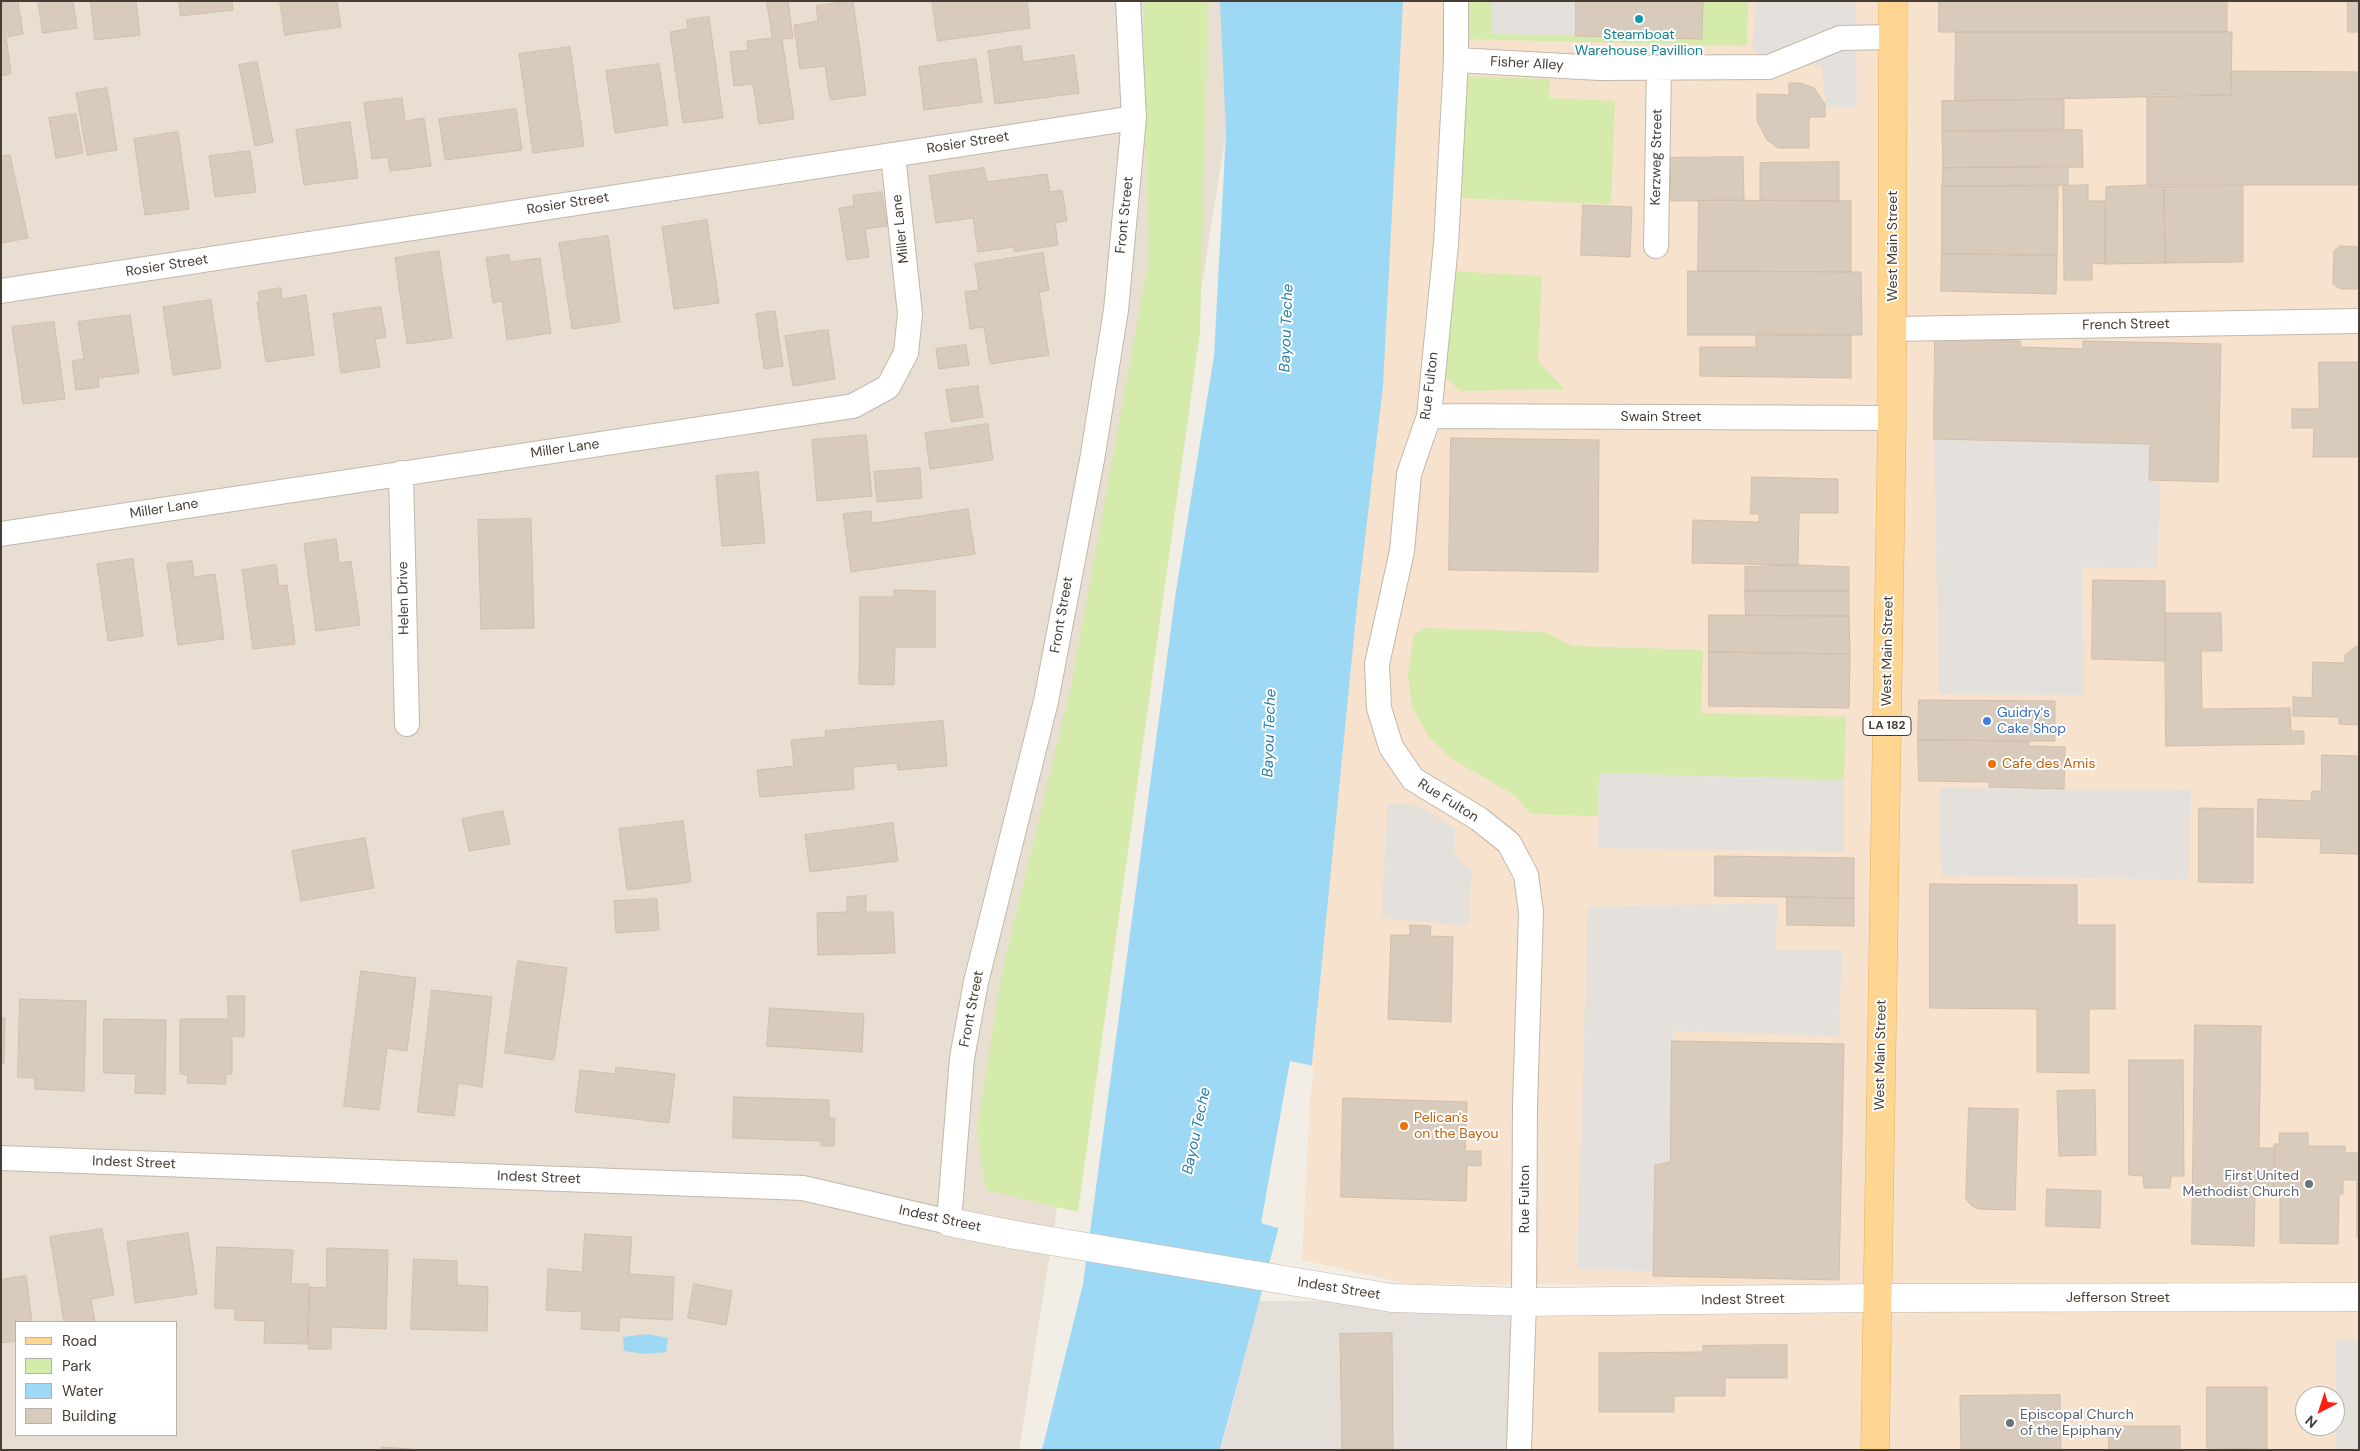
<!DOCTYPE html>
<html>
<head>
<meta charset="utf-8">
<style>
	body { margin:0 }
	#map { position:relative; width:2360px; height:1451px; overflow:hidden; background:#f3eee5; font-family:"DM Sans",sans-serif }
	canvas { display:block }
	.frame { position:absolute; inset:0; border:2px solid #463d34; pointer-events:none }
	.legend { position:absolute; left:15px; top:1321px; width:162px; height:115px; box-sizing:border-box; background:#fff; border:1px solid #b5b1ae; margin:0; padding:6px 9px; list-style:none; font-size:15px; color:#463d34 }
	.legend li { display:flex; align-items:center; gap:10px; height:25px }
	.legend b { width:25px; border:1px solid #b5b1ae }
	.north { position:absolute; left:2295px; top:1386px; width:50px; height:50px; box-sizing:border-box; background:#fff; border:1px solid #b5b1ae; border-radius:50%; rotate:220deg; font-size:14px; font-weight:700; line-height:20px; text-align:center; color:#463d34 }
	.north::after { content:''; display:block; margin:auto; width:18px; height:22px; background:#ff1c10; clip-path:polygon(50% 0,100% 100%,50% 72%,0 100%) }
</style>
</head>
<body>
<div id="map">
<canvas width="2360" height="1451"></canvas>
<div class="frame"></div>
<ul class="legend">
<li><b style="height:6px;background:#ffd592"></b>Road</li>
<li><b style="height:14px;background:#d4ebab"></b>Park</li>
<li><b style="height:14px;background:#9dd9f4"></b>Water</li>
<li><b style="height:14px;background:#d9cbbc"></b>Building</li>
</ul>
<div class="north">N</div>
</div>
<script>
const context = document.querySelector('canvas').getContext('2d');
context.lineJoin = 'round';
function fill(path, color) {
  context.fillStyle = color;
  context.fill(path, 'evenodd');
}
function strokePath(path, color, width, dash) {
  context.strokeStyle = color;
  context.lineWidth = width;
  context.lineCap = dash ? 'butt' : 'round';
  context.setLineDash(dash || []);
  context.stroke(path);
}
function write(font, color, halo, rows, align = 'center') {
  context.font = font + ' "DM Sans",sans-serif';
  context.lineWidth = 4;
  context.setLineDash([]);
  context.textBaseline = 'middle';
  context.strokeStyle = halo;
  context.fillStyle = color;
  for (const [text, x, y, turn = 0] of rows) {
    context.save();
    context.translate(x, y);
    context.rotate((+turn || 0) * Math.PI / 180);
    context.textAlign = isNaN(turn) ? turn : align;
    if (halo) context.strokeText(text, 0, 0);
    context.fillText(text, 0, 0);
    context.restore();
  }
}
fill(new Path2D(`
	M 1,1 L 1222,1 L 1226,132 L 1019,1450 L 1,1450 ZM 16,1322 L 176,1322 L 176,1435 L 16,1435 Z`), '#e8dfd2');
fill(new Path2D(`
	M 1365,1 L 2359,1 L 2359,1287 L 1408,1284 L 1302,1260 Z
	M 2359,1300 L 2359,1450 L 1522,1450 L 1524,1302 ZM 2305,1396 L 2335,1396 L 2335,1426 L 2305,1426 Z`), '#f7e2ce');
fill(new Path2D(`
	M 1259,1301 L 1524,1302 L 1522,1450 L 1221,1450 Z`), '#e5dfda');
fill(new Path2D(`
	M 1143,1 L 1207,1 L 1207,53 L 1200,332 L 1078,1212 L 986,1190 L 977,1130 L 1001,977 L 1071,686 L 1148,263 Z
	M 1468,1 L 1748,1 L 1747,46 L 1467,39 Z
	M 1463,76 L 1550,79 L 1549,98 L 1615,101 L 1611,204 L 1458,198 Z
	M 1451,271 L 1542,276 L 1538,360 L 1564,389 L 1461,391 L 1446,378 Z
	M 1426,628 L 1544,632 L 1573,646 L 1703,650 L 1701,713 L 1846,717 L 1844,780 L 1600,773 L 1598,816 L 1531,814 L 1514,795 L 1452,759 L 1428,736 L 1412,707 L 1408,674 L 1414,634 Z`), '#d4ebab');
fill(new Path2D(`
	M 1492,1 L 1576,1 L 1576,36 L 1491,34 Z
	M 1756,1 L 1856,1 L 1857,107 L 1826,107 L 1822,66 L 1789,65 L 1776,71 L 1752,48 Z
	M 1934,439 L 2150,444 L 2149,480 L 2161,481 L 2157,568 L 2082,567 L 2084,695 L 1939,694 Z
	M 1599,773 L 1844,780 L 1844,852 L 1598,848 Z
	M 1940,788 L 2191,790 L 2188,880 L 1941,875 Z
	M 1388,803 L 1416,805 L 1455,828 L 1454,851 L 1461,862 L 1472,870 L 1468,926 L 1381,918 Z
	M 1778,903 L 1775,950 L 1842,950 L 1839,1036 L 1673,1031 L 1670,1162 L 1655,1165 L 1654,1271 L 1577,1270 L 1588,907 Z
	M 2336,1339 L 2359,1339 L 2359,1450 L 2336,1450 Z`), '#e4e1dd');
fill(new Path2D(`
	M 1220,1 L 1403,1 L 1383,386 L 1357,606 L 1306,1124 L 1220,1450 L 1042,1450 L 1083,1284 L 1176,591 L 1214,356 L 1226,132 Z
	M 647,1334 L 668,1338 L 666,1352 L 646,1354 L 624,1351 L 623,1337 Z`), '#9dd9f4');
fill(new Path2D(`
	M 1290,1061 L 1314,1066 L 1305,1137 L 1281,1229 L 1261,1223 Z`), '#f3eee5');
const building = new Path2D(`
	M 18,1 L 23,34 L 6,37 L 11,74 L 1,76 L 1,3 Z
	M 38,1 L 73,1 L 77,28 L 43,33 Z
	M 91,1 L 136,1 L 140,35 L 95,40 Z
	M 179,1 L 232,1 L 233,10 L 181,16 Z
	M 280,1 L 337,1 L 341,27 L 285,35 Z
	M 767,1 L 788,1 L 793,38 L 782,39 L 794,119 L 759,124 L 753,84 L 734,86 L 730,52 L 748,50 L 747,41 L 772,38 Z
	M 853,1 L 866,95 L 830,100 L 825,66 L 800,69 L 794,25 L 818,21 L 816,6 Z
	M 932,1 L 1027,1 L 1030,28 L 938,41 Z
	M 1576,1 L 1703,1 L 1702,39 L 1576,36 Z
	M 1939,1 L 2227,1 L 2227,32 L 1939,32 Z
	M 2348,1 L 2359,1 L 2359,32 L 2348,32 Z
	M 709,17 L 723,118 L 683,123 L 670,32 L 688,29 L 687,20 Z
	M 1956,32 L 2232,32 L 2231,95 L 1955,101 Z
	M 1021,46 L 1023,62 L 1074,55 L 1079,93 L 995,104 L 988,51 Z
	M 570,47 L 584,146 L 533,153 L 519,54 Z
	M 976,59 L 982,102 L 924,110 L 919,67 Z
	M 257,62 L 273,142 L 255,146 L 239,65 Z
	M 659,64 L 668,125 L 615,133 L 606,71 Z
	M 2231,71 L 2359,72 L 2359,185 L 2147,185 L 2147,95 L 2231,95 Z
	M 1789,83 L 1800,83 L 1814,88 L 1825,104 L 1825,117 L 1809,117 L 1809,148 L 1778,148 L 1767,140 L 1757,121 L 1757,94 L 1789,95 Z
	M 107,88 L 117,150 L 87,155 L 76,93 Z
	M 402,98 L 405,121 L 424,118 L 431,166 L 390,171 L 388,157 L 372,159 L 364,103 Z
	M 2064,100 L 2064,131 L 1942,131 L 1942,101 Z
	M 516,109 L 522,150 L 445,160 L 439,119 Z
	M 76,114 L 83,153 L 56,158 L 49,118 Z
	M 350,122 L 358,178 L 304,185 L 296,130 Z
	M 2082,130 L 2083,167 L 1943,168 L 1942,131 Z
	M 178,132 L 189,209 L 145,215 L 134,139 Z
	M 250,151 L 256,192 L 215,197 L 209,156 Z
	M 10,155 L 28,238 L 1,243 L 1,157 Z
	M 1743,157 L 1744,200 L 1671,201 L 1670,158 Z
	M 1839,162 L 1839,201 L 1760,200 L 1760,163 Z
	M 2068,166 L 2068,185 L 1942,186 L 1943,168 Z
	M 984,168 L 987,182 L 1047,174 L 1050,192 L 1062,190 L 1067,221 L 1055,223 L 1058,245 L 1014,252 L 1013,247 L 978,252 L 973,218 L 936,223 L 929,176 Z
	M 2088,185 L 2088,201 L 2105,201 L 2105,264 L 2092,263 L 2092,280 L 2064,280 L 2063,186 Z
	M 2147,185 L 2164,187 L 2165,263 L 2105,264 L 2106,187 Z
	M 1942,186 L 2058,186 L 2057,255 L 1942,254 Z
	M 2243,186 L 2243,262 L 2165,263 L 2164,187 Z
	M 882,192 L 887,226 L 865,229 L 869,257 L 847,260 L 839,208 L 854,206 L 853,196 Z
	M 1699,200 L 1851,201 L 1851,272 L 1698,271 Z
	M 1583,205 L 1632,207 L 1630,257 L 1581,255 Z
	M 707,220 L 719,303 L 674,309 L 662,227 Z
	M 608,236 L 620,322 L 572,329 L 559,243 Z
	M 2340,246 L 2359,247 L 2359,289 L 2341,289 L 2333,284 L 2334,251 Z
	M 439,251 L 452,338 L 407,344 L 395,258 Z
	M 1043,253 L 1049,290 L 1039,292 L 1049,355 L 990,364 L 984,327 L 970,329 L 965,292 L 979,290 L 975,264 Z
	M 1942,254 L 2057,255 L 2056,294 L 1941,291 Z
	M 509,255 L 510,262 L 540,258 L 551,333 L 507,340 L 502,301 L 493,303 L 486,258 Z
	M 1688,271 L 1861,272 L 1862,335 L 1688,335 Z
	M 281,288 L 282,299 L 306,295 L 314,355 L 266,362 L 257,302 L 260,302 L 258,292 Z
	M 211,300 L 221,368 L 173,375 L 163,307 Z
	M 381,307 L 386,337 L 375,339 L 380,367 L 341,373 L 333,314 Z
	M 775,311 L 783,366 L 764,369 L 756,314 Z
	M 130,315 L 139,373 L 98,378 L 99,387 L 76,390 L 72,361 L 84,359 L 78,322 Z
	M 54,322 L 65,399 L 23,404 L 12,327 Z
	M 828,330 L 835,379 L 793,386 L 785,336 Z
	M 1756,334 L 1851,335 L 1851,378 L 1700,376 L 1700,347 L 1756,347 Z
	M 1935,339 L 2020,341 L 2021,347 L 2083,349 L 2083,341 L 2221,344 L 2218,482 L 2149,480 L 2150,444 L 1934,439 Z
	M 966,345 L 969,365 L 939,369 L 936,349 Z
	M 2319,362 L 2359,362 L 2359,457 L 2313,457 L 2314,428 L 2292,428 L 2292,409 L 2319,409 Z
	M 978,386 L 983,417 L 951,422 L 946,390 Z
	M 988,424 L 993,460 L 930,469 L 925,433 Z
	M 866,435 L 872,496 L 817,501 L 812,440 Z
	M 1451,438 L 1599,440 L 1598,572 L 1449,570 Z
	M 920,468 L 922,498 L 877,502 L 874,472 Z
	M 758,472 L 765,543 L 722,546 L 716,476 Z
	M 1752,477 L 1838,479 L 1838,513 L 1799,513 L 1798,565 L 1692,563 L 1693,520 L 1759,522 L 1759,514 L 1751,514 Z
	M 968,509 L 975,554 L 851,572 L 843,514 L 871,511 L 872,523 Z
	M 531,519 L 534,628 L 481,629 L 478,520 Z
	M 336,539 L 339,563 L 351,561 L 360,625 L 316,631 L 304,544 Z
	M 133,559 L 143,636 L 108,641 L 97,564 Z
	M 192,561 L 194,577 L 215,574 L 224,639 L 178,645 L 167,564 Z
	M 276,565 L 279,586 L 287,585 L 295,644 L 253,649 L 242,570 Z
	M 1798,565 L 1849,567 L 1849,591 L 1745,591 L 1745,567 Z
	M 2093,580 L 2165,581 L 2165,661 L 2092,659 Z
	M 894,590 L 935,591 L 935,647 L 895,647 L 894,685 L 859,684 L 860,597 L 894,597 Z
	M 1745,591 L 1849,591 L 1849,616 L 1746,616 Z
	M 2165,613 L 2221,613 L 2222,651 L 2201,651 L 2202,709 L 2290,708 L 2291,731 L 2304,731 L 2304,744 L 2166,746 Z
	M 1709,615 L 1849,616 L 1850,654 L 1709,652 Z
	M 2357,646 L 2359,647 L 2359,725 L 2339,724 L 2339,717 L 2293,716 L 2293,697 L 2312,698 L 2313,662 L 2345,663 L 2345,655 Z
	M 1709,652 L 1850,654 L 1849,708 L 1709,706 Z
	M 1919,700 L 2055,701 L 2055,741 L 1918,740 Z
	M 943,721 L 947,766 L 898,770 L 897,763 L 853,767 L 854,789 L 760,797 L 757,770 L 794,766 L 791,740 L 826,737 L 825,731 Z
	M 1918,740 L 2029,741 L 2029,746 L 2065,747 L 2064,789 L 1989,787 L 1989,782 L 1919,781 Z
	M 2322,755 L 2359,756 L 2359,854 L 2320,853 L 2321,839 L 2257,837 L 2258,799 L 2311,801 L 2312,791 L 2321,791 Z
	M 2199,808 L 2253,809 L 2253,883 L 2199,882 Z
	M 503,811 L 510,844 L 469,851 L 462,819 Z
	M 683,821 L 691,882 L 627,890 L 619,829 Z
	M 893,823 L 898,861 L 810,872 L 805,835 Z
	M 365,838 L 374,888 L 301,901 L 292,851 Z
	M 1715,856 L 1854,858 L 1854,898 L 1715,896 Z
	M 1930,884 L 2077,885 L 2077,925 L 2115,925 L 2115,1009 L 2089,1009 L 2089,1073 L 2037,1072 L 2037,1009 L 1930,1008 Z
	M 866,896 L 866,912 L 893,912 L 895,953 L 818,955 L 817,913 L 847,912 L 847,897 Z
	M 1787,897 L 1854,898 L 1854,926 L 1787,925 Z
	M 657,899 L 659,930 L 616,933 L 614,901 Z
	M 1410,925 L 1431,926 L 1430,936 L 1453,937 L 1451,1022 L 1388,1019 L 1391,935 L 1410,935 Z
	M 518,961 L 567,968 L 554,1060 L 505,1053 Z
	M 361,971 L 416,978 L 407,1051 L 387,1048 L 379,1110 L 344,1106 Z
	M 432,990 L 492,997 L 482,1087 L 458,1083 L 454,1116 L 418,1112 Z
	M 228,996 L 245,996 L 244,1037 L 232,1036 L 232,1074 L 226,1074 L 226,1084 L 187,1083 L 188,1075 L 180,1074 L 180,1019 L 228,1019 Z
	M 20,999 L 86,1001 L 84,1091 L 35,1089 L 35,1078 L 18,1077 Z
	M 770,1008 L 864,1014 L 862,1052 L 767,1046 Z
	M 1,1018 L 5,1018 L 4,1063 L 1,1063 Z
	M 104,1019 L 166,1020 L 165,1094 L 135,1093 L 136,1074 L 104,1073 Z
	M 2195,1025 L 2261,1026 L 2259,1148 L 2275,1148 L 2274,1189 L 2255,1188 L 2254,1246 L 2192,1244 Z
	M 1672,1041 L 1844,1044 L 1839,1280 L 1653,1276 L 1655,1165 L 1670,1162 Z
	M 2129,1060 L 2183,1060 L 2184,1176 L 2171,1176 L 2170,1188 L 2144,1188 L 2143,1176 L 2129,1175 Z
	M 616,1067 L 675,1074 L 669,1123 L 575,1112 L 580,1070 L 615,1074 Z
	M 2095,1090 L 2096,1155 L 2059,1156 L 2057,1091 Z
	M 734,1097 L 829,1100 L 829,1118 L 835,1118 L 834,1146 L 821,1146 L 821,1141 L 733,1138 Z
	M 1343,1098 L 1467,1102 L 1465,1151 L 1481,1151 L 1481,1166 L 1467,1165 L 1466,1201 L 1341,1197 Z
	M 1969,1108 L 2018,1109 L 2015,1210 L 1978,1209 L 1971,1205 L 1966,1199 Z
	M 2280,1133 L 2308,1133 L 2308,1146 L 2345,1146 L 2345,1153 L 2359,1153 L 2359,1238 L 2357,1238 L 2357,1180 L 2343,1180 L 2343,1194 L 2339,1194 L 2338,1244 L 2280,1243 L 2280,1194 L 2274,1194 L 2274,1144 L 2279,1144 Z
	M 2047,1189 L 2101,1191 L 2100,1228 L 2046,1226 Z
	M 102,1229 L 114,1295 L 91,1299 L 95,1322 L 64,1322 L 50,1237 Z
	M 188,1233 L 197,1294 L 135,1303 L 127,1242 Z
	M 585,1234 L 632,1237 L 629,1274 L 674,1277 L 672,1320 L 620,1317 L 619,1331 L 581,1329 L 582,1312 L 546,1310 L 548,1269 L 582,1272 Z
	M 217,1247 L 293,1250 L 291,1284 L 309,1284 L 307,1344 L 264,1343 L 265,1321 L 235,1320 L 235,1309 L 215,1308 Z
	M 327,1248 L 388,1250 L 386,1329 L 331,1327 L 331,1349 L 308,1349 L 310,1287 L 326,1288 Z
	M 414,1259 L 457,1261 L 457,1285 L 488,1287 L 487,1331 L 411,1329 Z
	M 26,1276 L 32,1322 L 16,1322 L 16,1341 L 1,1343 L 1,1280 Z
	M 694,1284 L 732,1291 L 726,1325 L 688,1318 Z
	M 1392,1333 L 1393,1450 L 1342,1450 L 1340,1334 Z
	M 1787,1345 L 1787,1378 L 1725,1378 L 1725,1396 L 1674,1396 L 1674,1412 L 1599,1412 L 1599,1353 L 1703,1352 L 1703,1346 Z
	M 2207,1387 L 2267,1387 L 2267,1449 L 2207,1448 Z
	M 2060,1395 L 2061,1450 L 1961,1450 L 1960,1396 Z
	M 2109,1426 L 2180,1426 L 2180,1450 L 2109,1450 Z
	M 382,1447 L 422,1450 L 382,1450 Z`);
fill(building, '#d9cbbc');
strokePath(building, '#d1bfac', 1);
const minor = new Path2D(`
	M 1456,1 L 1456,60 L 1446,244 L 1429,416 L 1409,474 L 1402,551 L 1377,664 L 1379,708 L 1391,747 L 1413,779 L 1479,819 L 1509,843 L 1526,875 L 1531,912 L 1525,1106 L 1524,1302 L 1519,1450
	M 1456,60 L 1600,68 L 1769,67 L 1840,38 L 1892,37
	M 1656,246 L 1659,68
	M 1,291 L 1134,118
	M 1893,329 L 2359,321
	M 1429,416 L 1892,418
	M 401,473 L 407,724
	M 1,534 L 853,406 L 888,387 L 906,353 L 910,314 L 893,155
	M 1,1158 L 803,1188 L 949,1222 L 962,1058 L 976,982 L 1046,701 L 1092,460 L 1116,310 L 1134,118 L 1128,1`);
const tertiary = new Path2D(`
	M 949,1222 L 1015,1235 L 1392,1298 L 1524,1302 L 1877,1298 L 2359,1297`);
const primary = new Path2D(`
	M 1875,1450 L 1892,418 L 1893,1`);
strokePath(minor, '#c2b7aa', 26);
strokePath(tertiary, '#c2b7aa', 29);
strokePath(primary, '#ebb15c', 29);
strokePath(minor, '#fff', 24);
strokePath(tertiary, '#fff', 28);
strokePath(primary, '#ffd592', 28);
for (const [x, y, r, color] of [
	[1639,19,5,"#0f9aa8"],
	[1987,721,5,"#3f7fe0"],
	[1992,764,5,"#e8710a"],
	[1404,1126,5,"#e8710a"],
	[2309,1184,5,"#6b7280"],
	[2010,1423,5,"#6b7280"]
]) {
  const dot = new Path2D();
  dot.arc(x, y, r, 0, 2 * Math.PI);
  context.fillStyle = color;
  context.fill(dot);
  strokePath(dot, '#fff', 2);
}
for (const [x, y, w] of [
	[1887,726,48]
]) {
  const box = new Path2D();
  box.roundRect(x - w / 2, y - 9.5, w, 19, 4);
  context.fillStyle = '#fff';
  context.fill(box);
  strokePath(box, '#463d34', 1);
}
write('bold 12px', '#463d34', null, [
	["LA 182",1887,726]
]);
write('14px', '#0d838f', '#fff', [
	["Steamboat",1639,35],
	["Warehouse Pavillion",1639,51]
]);
write('14px', '#463d34', '#fff', [
	["Fisher Alley",1527,64,3],
	["Rosier Street",968,143,-9],
	["Kerzweg Street",1657,157,-89],
	["Rosier Street",568,204,-9],
	["Front Street",1125,215,-84],
	["Miller Lane",901,229,-96],
	["West Main Street",1893,246,-90],
	["Rosier Street",167,266,-9],
	["French Street",2126,325,-1],
	["Rue Fulton",1430,386,-83],
	["Swain Street",1661,417],
	["Miller Lane",565,449,-8],
	["Miller Lane",164,509,-9],
	["Helen Drive",404,598,-91],
	["Front Street",1062,615,-80],
	["West Main Street",1888,651,-89],
	["Rue Fulton",1448,801,32],
	["Front Street",972,1009,-79],
	["West Main Street",1881,1055,-89],
	["Indest Street",134,1163,2],
	["Indest Street",539,1178,2],
	["Rue Fulton",1525,1199,-90],
	["Indest Street",940,1219,12],
	["Indest Street",1339,1289,9],
	["Jefferson Street",2118,1298],
	["Indest Street",1743,1300,-1]
]);
write('14px', '#366cbe', '#fff', [
	["Guidry's",1997,713],
	["Cake Shop",1997,729]
], 'left');
write('14px', '#c56008', '#fff', [
	["Cafe des Amis",2002,764],
	["Pelican's",1414,1118],
	["on the Bayou",1414,1134]
], 'left');
write('14px', '#5b616d', '#fff', [
	["First United",2299,1176],
	["Methodist Church",2299,1192],
	["Episcopal Church",2020,1415,"left"],
	["of the Epiphany",2020,1431,"left"]
], 'right');
write('italic 15px', '#257ea7', '#fff', [
	["Bayou Teche",1287,328,-88],
	["Bayou Teche",1270,733,-88],
	["Bayou Teche",1197,1131,-78]
]);
</script>
</body>
</html>
